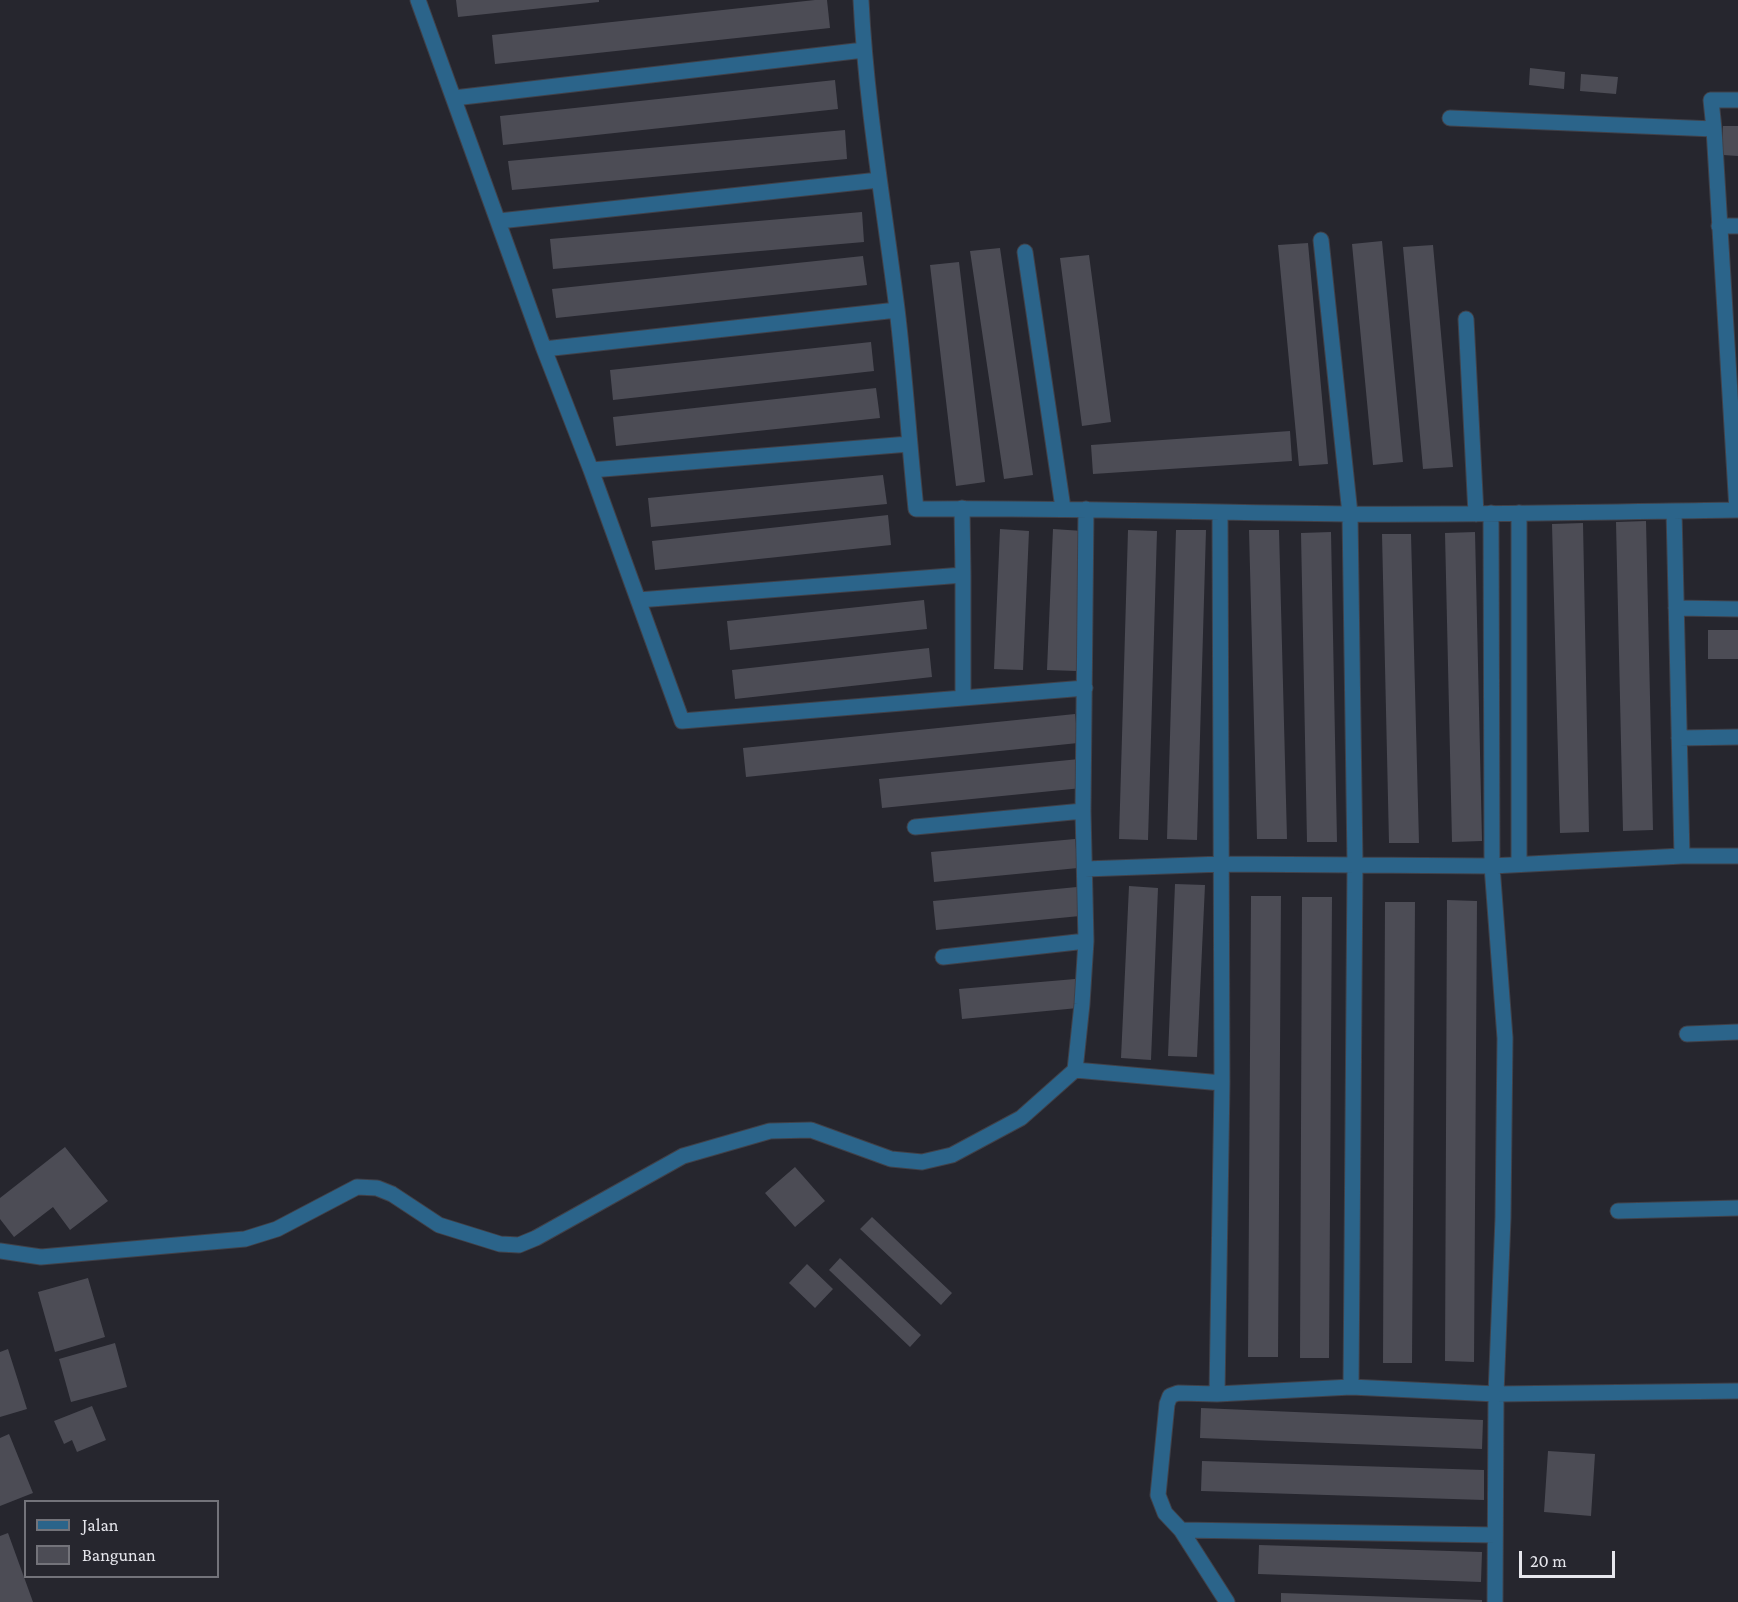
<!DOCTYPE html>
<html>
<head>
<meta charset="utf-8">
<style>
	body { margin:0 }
	#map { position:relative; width:1738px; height:1602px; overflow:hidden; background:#26262e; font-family:"Crimson Pro",serif }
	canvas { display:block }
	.legend { position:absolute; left:24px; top:1500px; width:195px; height:78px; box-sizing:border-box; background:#26262e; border:2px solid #73737a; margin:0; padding:8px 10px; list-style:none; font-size:18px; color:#e6e6ec }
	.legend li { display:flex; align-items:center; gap:12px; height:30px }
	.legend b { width:30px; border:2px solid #73737a }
	.scale { position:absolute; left:1519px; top:1551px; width:96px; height:27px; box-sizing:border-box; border:3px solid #e6e6ec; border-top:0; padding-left:8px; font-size:18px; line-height:21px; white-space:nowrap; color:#e6e6ec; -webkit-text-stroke:4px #26262e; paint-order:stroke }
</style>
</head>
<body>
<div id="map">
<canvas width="1738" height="1602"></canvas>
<ul class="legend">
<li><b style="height:8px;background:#2b648a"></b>Jalan</li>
<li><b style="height:16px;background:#4c4c55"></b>Bangunan</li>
</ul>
<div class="scale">20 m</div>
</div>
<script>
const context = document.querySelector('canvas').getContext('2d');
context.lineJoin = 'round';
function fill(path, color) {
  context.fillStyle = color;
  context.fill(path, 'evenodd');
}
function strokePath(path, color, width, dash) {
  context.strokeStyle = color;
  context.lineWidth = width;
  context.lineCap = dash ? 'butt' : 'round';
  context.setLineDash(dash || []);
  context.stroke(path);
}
fill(new Path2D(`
	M 456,0 L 599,0 L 599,2 L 458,17 Z
	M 815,0 L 827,0 L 830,28 L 495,64 L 492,35 Z
	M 1530,68 L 1565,72 L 1564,89 L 1529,85 Z
	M 1581,74 L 1618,77 L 1616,94 L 1580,91 Z
	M 835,80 L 838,109 L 503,145 L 500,116 Z
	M 1723,126 L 1738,126 L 1738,156 L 1723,155 Z
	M 845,130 L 847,159 L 512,190 L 508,161 Z
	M 862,212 L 864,242 L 553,269 L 550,239 Z
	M 1382,241 L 1403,462 L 1373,465 L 1352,244 Z
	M 1308,243 L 1328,464 L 1299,466 L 1278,245 Z
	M 1433,245 L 1453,467 L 1423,469 L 1403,247 Z
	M 1000,248 L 1033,475 L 1004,479 L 970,251 Z
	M 1089,255 L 1111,422 L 1082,426 L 1060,258 Z
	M 863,256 L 867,285 L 556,318 L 552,289 Z
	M 959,262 L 985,482 L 956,486 L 930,265 Z
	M 871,342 L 874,371 L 613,400 L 610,370 Z
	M 876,388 L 880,418 L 616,446 L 613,417 Z
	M 1290,431 L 1292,461 L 1093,474 L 1091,445 Z
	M 883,475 L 887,504 L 651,527 L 648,498 Z
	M 888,515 L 891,545 L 655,570 L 652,541 Z
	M 1646,521 L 1653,830 L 1623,831 L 1616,522 Z
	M 1583,523 L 1589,832 L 1560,833 L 1552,524 Z
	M 1000,529 L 1029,531 L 1023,670 L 994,669 Z
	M 1053,529 L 1083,531 L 1077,671 L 1047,670 Z
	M 1128,530 L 1157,531 L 1148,840 L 1119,839 Z
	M 1176,530 L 1206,530 L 1197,840 L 1167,839 Z
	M 1249,530 L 1279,530 L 1287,839 L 1257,839 Z
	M 1331,532 L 1337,842 L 1307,842 L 1301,533 Z
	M 1475,532 L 1482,841 L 1452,842 L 1445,533 Z
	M 1382,534 L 1411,534 L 1419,843 L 1389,843 Z
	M 924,600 L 927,629 L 730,650 L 727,621 Z
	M 1708,630 L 1738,630 L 1738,659 L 1708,659 Z
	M 929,648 L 932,677 L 735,699 L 732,670 Z
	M 1075,714 L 1078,743 L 746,777 L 743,748 Z
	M 1079,759 L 1082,788 L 882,808 L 879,779 Z
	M 1075,839 L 1078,868 L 934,882 L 931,852 Z
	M 1175,884 L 1205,885 L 1197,1057 L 1168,1056 Z
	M 1129,886 L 1158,888 L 1151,1060 L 1121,1058 Z
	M 1077,887 L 1080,916 L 936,930 L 933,901 Z
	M 1251,896 L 1281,896 L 1278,1357 L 1248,1357 Z
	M 1302,897 L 1332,897 L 1329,1358 L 1300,1358 Z
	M 1447,900 L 1477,901 L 1474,1362 L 1445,1361 Z
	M 1385,902 L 1415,902 L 1412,1363 L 1383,1363 Z
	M 1075,979 L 1078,1008 L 962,1019 L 959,989 Z
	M 65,1147 L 108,1201 L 70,1230 L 53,1207 L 14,1237 L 0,1219 L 0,1198 Z
	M 795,1167 L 825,1201 L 795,1227 L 765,1193 Z
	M 872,1217 L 952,1293 L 941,1305 L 860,1229 Z
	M 840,1258 L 921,1335 L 910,1347 L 829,1270 Z
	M 807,1264 L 833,1289 L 815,1308 L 789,1283 Z
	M 88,1278 L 105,1337 L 55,1352 L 38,1292 Z
	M 115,1343 L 127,1387 L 71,1402 L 59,1359 Z
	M 8,1349 L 27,1409 L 0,1417 L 0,1352 Z
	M 92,1406 L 106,1440 L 77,1452 L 72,1440 L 64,1444 L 54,1421 Z
	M 1201,1408 L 1483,1420 L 1482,1449 L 1200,1438 Z
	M 9,1434 L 33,1493 L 0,1506 L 0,1438 Z
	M 1548,1451 L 1595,1454 L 1591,1516 L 1544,1512 Z
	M 1202,1461 L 1484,1470 L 1484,1500 L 1201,1491 Z
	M 8,1533 L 33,1602 L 0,1602 L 0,1536 Z
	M 1259,1545 L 1482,1552 L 1481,1582 L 1258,1574 Z
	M 1281,1593 L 1454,1599 L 1482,1600 L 1482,1602 L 1281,1602 Z`), '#4c4c55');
const service = new Path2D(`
	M 1687,1034 L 1738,1032
	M 1618,1211 L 1738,1208`);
const minor = new Path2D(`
	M 418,0 L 544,349 L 591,470 L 682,721 L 1085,688
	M 861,0 C 866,104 884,206 897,309 C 905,375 909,442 916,509 C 1060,507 1203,513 1347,514 C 1477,515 1607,512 1737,510 L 1714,129
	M 454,98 L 864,50
	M 1450,118 L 1714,129 L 1711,100 L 1738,100
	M 499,221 L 879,180
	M 1719,226 L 1738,226
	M 1321,240 L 1350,514 L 1355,864 L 1351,1387
	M 1025,252 L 1063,508
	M 1466,319 L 1476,514
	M 544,349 L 897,310
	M 591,470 L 909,444
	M 1674,511 L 1682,856
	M 1491,513 L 1492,866 L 1505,1038 L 1503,1218 L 1496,1394 L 1495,1602
	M 638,600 L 963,575 L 962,508
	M 1676,608 L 1738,609
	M 963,698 L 963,575
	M 1679,738 L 1738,737
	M 915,827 L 1083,811
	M 1519,864 L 1519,513
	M 1085,869 L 1222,864 L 1492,866 L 1682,856 L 1738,856
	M 943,957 L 1086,941
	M 1075,1070 L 1222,1083
	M 0,1251 L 41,1257 L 245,1239 L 277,1229 L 357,1187 L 377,1188 L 392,1194 L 439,1225 L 500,1244 L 519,1245 L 536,1238 L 683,1156 L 770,1131 L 811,1130 L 891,1159 L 922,1162 L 952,1155 L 1021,1118 L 1075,1070 L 1082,1004 L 1086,941 L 1083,811 L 1086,509
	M 1217,1394 L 1222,1083 L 1220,513
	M 1181,1530 L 1495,1535
	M 1227,1602 L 1181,1530 L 1165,1513 L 1158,1495 L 1167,1404 L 1170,1396 L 1178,1393 L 1217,1394 L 1351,1387 L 1496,1394 L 1738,1391`);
strokePath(service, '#414149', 17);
strokePath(minor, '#414149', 17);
strokePath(service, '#2b648a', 15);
strokePath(minor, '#2b648a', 15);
</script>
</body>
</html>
